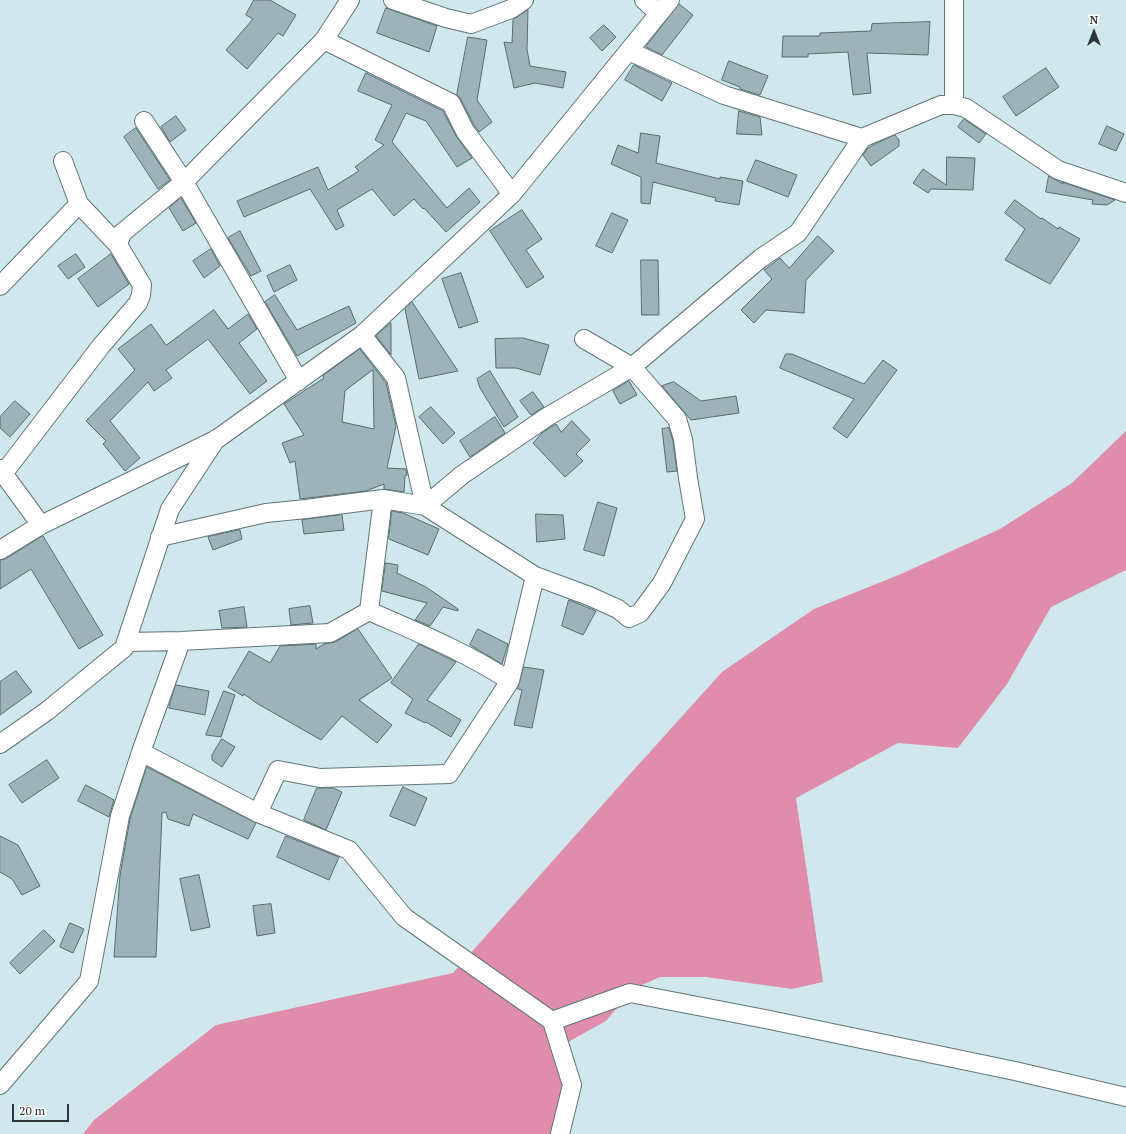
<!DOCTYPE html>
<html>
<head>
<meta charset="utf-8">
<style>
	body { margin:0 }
	#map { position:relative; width:1126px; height:1134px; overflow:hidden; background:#d0e7ee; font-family:"PT Serif",serif }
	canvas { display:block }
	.north { position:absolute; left:1074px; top:12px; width:40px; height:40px; -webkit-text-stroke:3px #fff; paint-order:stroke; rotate:0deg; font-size:11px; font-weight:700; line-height:16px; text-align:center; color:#2c3538 }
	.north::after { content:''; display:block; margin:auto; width:14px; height:18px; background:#2c3538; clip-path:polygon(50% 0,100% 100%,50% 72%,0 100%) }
	.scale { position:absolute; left:12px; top:1104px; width:57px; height:18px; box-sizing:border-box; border:2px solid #2c3538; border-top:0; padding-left:5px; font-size:12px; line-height:14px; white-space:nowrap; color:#2c3538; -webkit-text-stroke:3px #fff; paint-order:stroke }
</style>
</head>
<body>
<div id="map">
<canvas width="1126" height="1134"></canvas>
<div class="north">N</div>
<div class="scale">20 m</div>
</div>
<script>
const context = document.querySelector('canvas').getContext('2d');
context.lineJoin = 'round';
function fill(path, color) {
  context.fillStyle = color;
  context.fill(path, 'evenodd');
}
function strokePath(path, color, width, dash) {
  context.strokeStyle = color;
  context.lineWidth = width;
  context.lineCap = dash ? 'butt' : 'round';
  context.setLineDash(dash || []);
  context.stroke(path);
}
fill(new Path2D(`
	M 1126,431 L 1126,570 L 1051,607 L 1007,684 L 958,748 L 898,743 L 796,798 L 823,982 L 792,989 L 706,977 L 660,977 L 633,989 L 606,1021 L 568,1042 L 566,1096 L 568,1134 L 83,1134 L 94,1120 L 216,1025 L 453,973 L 630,774 L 722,672 L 814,609 L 901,574 L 1000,529 L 1072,483 Z`), '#df8dab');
const building = new Path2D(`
	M 254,0 L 270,0 L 296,15 L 283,36 L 278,33 L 247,69 L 226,50 L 253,19 L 246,15 Z
	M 679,4 L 693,15 L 662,55 L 646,47 Z
	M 386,8 L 437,26 L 429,52 L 377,33 Z
	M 528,10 L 527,49 L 530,66 L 566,72 L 563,88 L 535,83 L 514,88 L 504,42 L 512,43 L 513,20 Z
	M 930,22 L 928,55 L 867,53 L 871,93 L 853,95 L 848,52 L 808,54 L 808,57 L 782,57 L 783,36 L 820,36 L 820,33 L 871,31 L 872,24 Z
	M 604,25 L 616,37 L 602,51 L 590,38 Z
	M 468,37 L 487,40 L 477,100 L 492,122 L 479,132 L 474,125 L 460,98 L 457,95 Z
	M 729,61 L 768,76 L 760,95 L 740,89 L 740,87 L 722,80 Z
	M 634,65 L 672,83 L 662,101 L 625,80 Z
	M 1046,68 L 1059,87 L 1016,116 L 1003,97 Z
	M 366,73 L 443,111 L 456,136 L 472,158 L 457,167 L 426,121 L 406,113 L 392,142 L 447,208 L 469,188 L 480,202 L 446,232 L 424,208 L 423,209 L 414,199 L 394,216 L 372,189 L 337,210 L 344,226 L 336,230 L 310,189 L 244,217 L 237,201 L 318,167 L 328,190 L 359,171 L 355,167 L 384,145 L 375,140 L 392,105 L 358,91 Z
	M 739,111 L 760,117 L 762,135 L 737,134 Z
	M 176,116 L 186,130 L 170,142 L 161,127 Z
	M 964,119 L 986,134 L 979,143 L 958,127 Z
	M 1107,126 L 1124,134 L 1116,151 L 1099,144 Z
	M 136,128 L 170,180 L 158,189 L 124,137 Z
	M 641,133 L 660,136 L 656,163 L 720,179 L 720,177 L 743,181 L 739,205 L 715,201 L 716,198 L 653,182 L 650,204 L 641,203 L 641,177 L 611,164 L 618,145 L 638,153 Z
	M 895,135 L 899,140 L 899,146 L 871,166 L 863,155 L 867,149 L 873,145 Z
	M 947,157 L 975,158 L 973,190 L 931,189 L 928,193 L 913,183 L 923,169 L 946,185 Z
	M 756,160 L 797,175 L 788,197 L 747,181 Z
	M 1049,176 L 1063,184 L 1062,182 L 1115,200 L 1107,205 L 1092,204 L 1093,200 L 1046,192 Z
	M 181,198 L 196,223 L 183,231 L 169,208 Z
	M 1015,200 L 1041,219 L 1042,218 L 1058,229 L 1059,227 L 1080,239 L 1050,284 L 1005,260 L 1025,229 L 1005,213 Z
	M 522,210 L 542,239 L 526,250 L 544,277 L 527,288 L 490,231 Z
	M 612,213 L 628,220 L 612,253 L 596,246 Z
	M 240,231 L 261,271 L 251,276 L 228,238 Z
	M 818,236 L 834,251 L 806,280 L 804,313 L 766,310 L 754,323 L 741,310 L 772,279 L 764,270 L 780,258 L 789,268 Z
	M 211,249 L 220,266 L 204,278 L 193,261 Z
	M 76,254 L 85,267 L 68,279 L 58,266 Z
	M 111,254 L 129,284 L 98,307 L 78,279 Z
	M 641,260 L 658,260 L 659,315 L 642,315 Z
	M 290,265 L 297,280 L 274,292 L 267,276 Z
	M 461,273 L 478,322 L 459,328 L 442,279 Z
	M 275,295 L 297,330 L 349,306 L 356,323 L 297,356 L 265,302 Z
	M 412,302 L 458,371 L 419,379 L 405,309 Z
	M 214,310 L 228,329 L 248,314 L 257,329 L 239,343 L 267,381 L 250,394 L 208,339 L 166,370 L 172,378 L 154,391 L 148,382 L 110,421 L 140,458 L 125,471 L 103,444 L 106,441 L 86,421 L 135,370 L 118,349 L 151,324 L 166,345 Z
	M 391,323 L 391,355 L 376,336 Z
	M 523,338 L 549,345 L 540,375 L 516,368 L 496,368 L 495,339 Z
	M 360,349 L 386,383 L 396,426 L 387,468 L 406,469 L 407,475 L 405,476 L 404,492 L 384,489 L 384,484 L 366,491 L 300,499 L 295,461 L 290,463 L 282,443 L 304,435 L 284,404 L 324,378 L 323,376 ZM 373,370 L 374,429 L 342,422 L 345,391 Z
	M 786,354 L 792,354 L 864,384 L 883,360 L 897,370 L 847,438 L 833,428 L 854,399 L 780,368 Z
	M 490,371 L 518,417 L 504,427 L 480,388 L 477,379 Z
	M 629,381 L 637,395 L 620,404 L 613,391 Z
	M 674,382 L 701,401 L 736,396 L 739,413 L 691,420 L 662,386 Z
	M 533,392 L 544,407 L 531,415 L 520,401 Z
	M 15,401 L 30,414 L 10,437 L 0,428 L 0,417 Z
	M 431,407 L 455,433 L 443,444 L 419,417 Z
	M 495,417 L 505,433 L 470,457 L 460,441 Z
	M 572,421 L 590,440 L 576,454 L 583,461 L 565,477 L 533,443 L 543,432 L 556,424 L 561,432 Z
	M 669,428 L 673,441 L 677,471 L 667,472 L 662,429 Z
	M 598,502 L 617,508 L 604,556 L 584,550 Z
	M 392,511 L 403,513 L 439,529 L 428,555 L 389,539 Z
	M 536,514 L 563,515 L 565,539 L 537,542 Z
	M 342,515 L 344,530 L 304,534 L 302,520 Z
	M 240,530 L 242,539 L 213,550 L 208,537 Z
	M 43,536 L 103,635 L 79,649 L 31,569 L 0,589 L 0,560 L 5,559 Z
	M 386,563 L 398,565 L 397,573 L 426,587 L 458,609 L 458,611 L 443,607 L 430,626 L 415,620 L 427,603 L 382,591 Z
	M 569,600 L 596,611 L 583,635 L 562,626 Z
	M 310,606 L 313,623 L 291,625 L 289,609 Z
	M 244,607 L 247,627 L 222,628 L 219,611 Z
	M 358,629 L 392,678 L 359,700 L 392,725 L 377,743 L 342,716 L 321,740 L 258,704 L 244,694 L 243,696 L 228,687 L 249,651 L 270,663 L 280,646 L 316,644 L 316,649 L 324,644 L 335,642 Z
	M 478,629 L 508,644 L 502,664 L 470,645 Z
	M 419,644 L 456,662 L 427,700 L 461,720 L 451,737 L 426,722 L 425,723 L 405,713 L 413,699 L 391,683 Z
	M 524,667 L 544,670 L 532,728 L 514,725 L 522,690 L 518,689 Z
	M 16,671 L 32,692 L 0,715 L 0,682 Z
	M 176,685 L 209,691 L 205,715 L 169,708 Z
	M 224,691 L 235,695 L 221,737 L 206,735 Z
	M 222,739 L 235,747 L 222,767 L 212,760 L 212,755 Z
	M 47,760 L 59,778 L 22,803 L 9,785 Z
	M 147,767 L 256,823 L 248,839 L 193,814 L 189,826 L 168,819 L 166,812 L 162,813 L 156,957 L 114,957 L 120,875 L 130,819 Z
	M 86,785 L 114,800 L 109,817 L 78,801 Z
	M 403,787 L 427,798 L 415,826 L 390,816 Z
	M 317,788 L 333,788 L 342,792 L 326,830 L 304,820 Z
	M 0,836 L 18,845 L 40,886 L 22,895 L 12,879 L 0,872 Z
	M 286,836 L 339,857 L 329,880 L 277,857 Z
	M 199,875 L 210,927 L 191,931 L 180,879 Z
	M 271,904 L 275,933 L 257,936 L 253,906 Z
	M 70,923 L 84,929 L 73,953 L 60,947 Z
	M 44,930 L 55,941 L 20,974 L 10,963 Z`);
fill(building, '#9db2b9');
strokePath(building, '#576b71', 1);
const minor = new Path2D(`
	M 393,0 L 446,18 L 471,24 L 511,9 L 524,0
	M 644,0 L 659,14
	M 324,40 L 451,103 L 465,131 L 512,194
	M 629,51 L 724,95 L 862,138
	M 954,105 L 954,0
	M 144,121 L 184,182 L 299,381
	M 63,161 L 79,204 L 118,245 L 122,233 L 184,182 L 324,40 L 350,0
	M 0,286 L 79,204
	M 362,335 L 396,378 L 425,506 L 462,475 L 547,417 L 632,367 L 761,258 L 798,233 L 862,138 L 941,105 L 954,105 L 966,108 L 1058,170 L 1126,193
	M 0,469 L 41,525
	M 3,474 L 101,346 L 138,303 L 141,295 L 142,285 L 118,245
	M 160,537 L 266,513 L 306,509 L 383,499 L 425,506 L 535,576 L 589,596 L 618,609 L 629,618 L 640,613 L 662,583 L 695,519 L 688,478 L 683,439 L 677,419 L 632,367 L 584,339
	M 0,550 L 41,525 L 217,439 L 362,335 L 512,194 L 670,0
	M 369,611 L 383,499
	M 126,642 L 181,641 L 330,633 L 369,611 C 417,632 466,652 510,681
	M 0,744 L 47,711 L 124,648 L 170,509 L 216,439
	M 141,752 L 258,813 L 349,850 L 404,917 L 552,1021 L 572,1085 L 560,1134
	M 258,813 L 278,770 L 320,778 L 449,774 L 510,681 L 535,576
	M 552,1021 L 630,993 L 765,1019 L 1015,1071 L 1126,1097
	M 0,1085 L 89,981 L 120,816 L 141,752 L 181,641`);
strokePath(minor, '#61757c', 20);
strokePath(minor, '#fff', 18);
</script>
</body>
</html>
